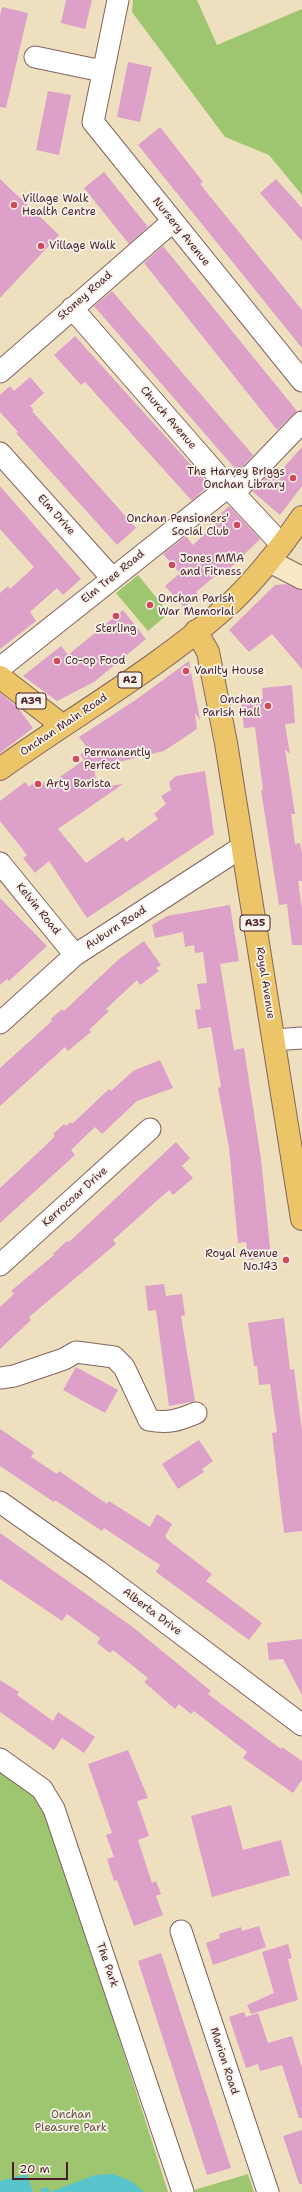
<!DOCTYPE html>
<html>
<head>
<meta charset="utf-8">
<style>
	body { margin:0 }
	#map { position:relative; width:302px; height:2192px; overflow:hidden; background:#eee0bf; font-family:"Shantell Sans",sans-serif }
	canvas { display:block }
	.scale { position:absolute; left:12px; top:2162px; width:56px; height:18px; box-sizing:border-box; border:2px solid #4a1f2b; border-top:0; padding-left:5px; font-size:12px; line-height:14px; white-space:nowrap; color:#4a1f2b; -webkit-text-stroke:3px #f7f3e8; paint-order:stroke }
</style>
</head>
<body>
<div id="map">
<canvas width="302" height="2192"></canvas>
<div class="scale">20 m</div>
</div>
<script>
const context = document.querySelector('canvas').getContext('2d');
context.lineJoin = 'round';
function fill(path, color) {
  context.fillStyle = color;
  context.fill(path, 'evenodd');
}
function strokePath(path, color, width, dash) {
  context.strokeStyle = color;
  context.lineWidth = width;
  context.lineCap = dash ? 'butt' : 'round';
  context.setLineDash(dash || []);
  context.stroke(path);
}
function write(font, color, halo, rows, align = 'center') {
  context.font = font + ' "Shantell Sans",sans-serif';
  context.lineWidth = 3.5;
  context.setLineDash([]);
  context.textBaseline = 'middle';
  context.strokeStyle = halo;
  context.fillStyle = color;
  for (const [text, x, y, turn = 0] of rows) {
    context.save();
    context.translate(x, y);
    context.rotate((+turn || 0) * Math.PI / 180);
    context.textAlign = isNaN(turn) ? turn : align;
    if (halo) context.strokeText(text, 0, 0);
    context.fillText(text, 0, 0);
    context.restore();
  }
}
fill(new Path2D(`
	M 133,0 L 197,0 L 217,45 L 302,9 L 302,195 L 269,155 L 225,137 L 132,12 Z
	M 138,575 L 169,613 L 148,631 L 116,593 Z
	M 0,1770 L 39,1797 L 95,1962 L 168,2192 L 0,2192 Z
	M 248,2174 L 254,2192 L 195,2192 L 194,2190 Z`), '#9ec671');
fill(new Path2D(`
	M 27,2174 L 33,2192 L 0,2192 L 0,2181 Z
	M 113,2174 L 131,2181 L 144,2192 L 41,2192 L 40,2189 L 48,2187 L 50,2192 L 95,2175 Z`), '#57c5cb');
fill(new Path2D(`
	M 66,0 L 92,0 L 85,29 L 61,23 Z
	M 2,7 L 28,13 L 6,108 L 0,107 L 0,16 Z
	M 128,62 L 152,67 L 140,122 L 117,117 Z
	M 48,91 L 71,95 L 59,155 L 36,150 Z
	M 160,127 L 203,182 L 200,184 L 302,310 L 302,348 L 138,145 Z
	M 104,172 L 148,227 L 129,244 L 84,188 Z
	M 0,179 L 59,235 L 0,298 Z
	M 276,179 L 302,208 L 302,241 L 260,193 Z
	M 163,246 L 297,411 L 277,430 L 144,263 Z
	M 112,291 L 253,455 L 238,472 L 94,306 Z
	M 75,336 L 209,485 L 192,501 L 85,382 L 81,385 L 54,355 Z
	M 30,377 L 44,393 L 30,406 L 34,410 L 32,411 L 136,528 L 117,545 L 16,433 L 18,432 L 0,412 L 0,395 L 10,386 L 14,391 Z
	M 302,447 L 302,486 L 280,515 L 252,491 L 271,472 L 276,476 Z
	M 0,486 L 81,579 L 63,595 L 57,588 L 30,612 L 36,621 L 0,649 L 0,593 L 8,586 L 10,589 L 34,567 L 0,529 Z
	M 229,506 L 260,539 L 224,574 L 221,571 L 196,592 L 198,595 L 184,607 L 165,586 L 180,573 L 163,554 L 186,536 L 193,545 L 217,522 L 215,519 Z
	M 286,584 L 302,590 L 302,669 L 272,634 L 249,652 L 229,630 L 275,585 Z
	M 123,610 L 146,639 L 94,682 L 57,701 L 23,676 L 61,646 L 68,655 Z
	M 189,661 L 200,720 L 195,713 L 197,729 L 164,751 L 94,768 L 97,788 L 123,784 L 58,829 L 86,863 L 123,837 L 126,842 L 158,819 L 154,814 L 166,804 L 161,796 L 171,790 L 169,782 L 176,776 L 205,771 L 214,834 L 87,918 L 49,861 L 35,873 L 23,858 L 27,855 L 0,821 L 0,801 L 25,782 L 29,787 L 33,783 L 36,788 L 44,782 L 47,786 L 84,760 L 80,755 L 88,749 L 79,737 L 137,699 Z
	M 292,685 L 295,723 L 285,724 L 290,754 L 285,749 L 295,814 L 291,814 L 295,844 L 300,843 L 302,854 L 302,881 L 298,881 L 302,909 L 302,945 L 292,945 L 287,904 L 279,905 L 261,790 L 263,790 L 255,727 L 244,728 L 242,711 L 244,709 L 239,702 L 263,699 L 262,688 Z
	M 0,693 L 18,708 L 33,728 L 0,753 Z
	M 0,898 L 47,946 L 9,981 L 7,979 L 0,985 Z
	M 230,905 L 239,961 L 220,964 L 234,1050 L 244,1048 L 261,1159 L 271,1257 L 249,1260 L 246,1242 L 238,1243 L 229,1148 L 218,1088 L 221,1087 L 211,1027 L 198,1029 L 195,1010 L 201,1009 L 197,984 L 207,983 L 203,952 L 195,953 L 194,945 L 185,947 L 183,932 L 155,938 L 152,925 L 167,916 Z
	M 144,941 L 161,965 L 156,968 L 159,971 L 140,985 L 137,980 L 106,1009 L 109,1011 L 89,1030 L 91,1032 L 68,1051 L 65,1047 L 0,1106 L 0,1068 L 52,1021 L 51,1019 L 62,1009 L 64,1011 L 119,959 Z
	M 160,1060 L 173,1088 L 137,1101 L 102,1134 L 95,1127 L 71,1150 L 75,1155 L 0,1223 L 0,1188 L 44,1147 L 55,1136 L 53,1134 L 64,1124 L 66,1126 L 71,1122 L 72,1124 L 109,1089 L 111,1091 L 133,1071 Z
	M 176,1142 L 190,1158 L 182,1166 L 193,1178 L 173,1195 L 169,1190 L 113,1240 L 116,1244 L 29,1317 L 31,1320 L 0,1349 L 0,1307 L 14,1294 L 11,1291 L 54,1255 L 53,1254 L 67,1241 L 69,1242 Z
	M 164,1284 L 166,1296 L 182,1294 L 185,1315 L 181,1316 L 195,1401 L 169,1406 L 156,1310 L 148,1311 L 145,1286 Z
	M 284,1318 L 290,1370 L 294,1369 L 302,1431 L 302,1531 L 284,1533 L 272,1433 L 277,1432 L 270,1384 L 259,1385 L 257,1366 L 254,1366 L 248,1323 Z
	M 76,1367 L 118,1390 L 105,1413 L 63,1390 Z
	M 0,1429 L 34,1452 L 31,1457 L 57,1474 L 59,1471 L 107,1504 L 109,1501 L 150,1527 L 157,1514 L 172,1524 L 165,1536 L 168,1540 L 212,1574 L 206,1581 L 262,1623 L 249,1640 L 156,1572 L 160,1565 L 104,1528 L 102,1531 L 55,1500 L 54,1502 L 0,1466 Z
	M 199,1440 L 213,1461 L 202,1469 L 204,1472 L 178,1489 L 162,1464 Z
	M 0,1533 L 134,1628 L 211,1691 L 208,1694 L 281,1749 L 282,1747 L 302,1761 L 302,1780 L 293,1793 L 243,1758 L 247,1752 L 194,1711 L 191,1714 L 179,1704 L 175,1709 L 144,1682 L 148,1678 L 113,1650 L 110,1653 L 97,1643 L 100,1638 L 67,1614 L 62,1621 L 0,1579 Z
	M 302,1639 L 302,1695 L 283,1659 L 269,1660 L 267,1643 Z
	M 0,1680 L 19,1692 L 17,1695 L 53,1721 L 58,1712 L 95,1737 L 84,1753 L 62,1738 L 54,1750 L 0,1712 Z
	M 128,1750 L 148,1798 L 137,1801 L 149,1836 L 138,1840 L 152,1883 L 156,1881 L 161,1894 L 156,1896 L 163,1915 L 134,1926 L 117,1880 L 114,1881 L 107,1859 L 114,1857 L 106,1835 L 112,1833 L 88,1764 Z
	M 231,1805 L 243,1850 L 281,1840 L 290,1875 L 212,1897 L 191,1816 Z
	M 259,1926 L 266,1947 L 213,1965 L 206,1943 L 220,1938 L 219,1934 L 241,1927 L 242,1931 Z
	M 288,1944 L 292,1958 L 288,1959 L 298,2000 L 251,2014 L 247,2005 L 274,1993 L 262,1952 Z
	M 161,1953 L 231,2168 L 207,2175 L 138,1961 Z
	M 244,2012 L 246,2017 L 258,2013 L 268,2043 L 292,2036 L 302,2068 L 302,2118 L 299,2118 L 282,2065 L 260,2071 L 258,2064 L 246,2068 L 229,2017 Z
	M 302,2130 L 302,2184 L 299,2184 L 283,2136 Z`), '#dca0c9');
const street = new Path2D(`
	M 118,0 L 93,122 L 302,381
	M 35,57 L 102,71
	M 72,308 L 228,487 L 282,545
	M 0,372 L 172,222
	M 0,453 L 112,578
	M 234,493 L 302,422
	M 0,668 L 228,487
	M 0,863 L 75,955
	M 0,1023 L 75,955 L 242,847
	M 274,1040 L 302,1038
	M 0,1265 L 150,1129
	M 0,1378 L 14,1376 L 64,1359 L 76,1352 L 114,1357 L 124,1367 L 149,1420 C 168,1424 179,1420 196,1413
	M 0,1502 L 98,1571 L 302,1725
	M 0,1759 L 42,1789 L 54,1809 L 183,2192
	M 181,1931 L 268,2192`);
const secondary = new Path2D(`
	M 269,561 L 302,578`);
const primary = new Path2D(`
	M 196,631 L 208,652 L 226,743 L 302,1219`);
const highway = new Path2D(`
	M 0,677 L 63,726
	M 0,769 C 74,716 155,670 223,610 C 254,583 279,550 302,517`);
strokePath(street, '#83635f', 23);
strokePath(secondary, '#83635f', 24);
strokePath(primary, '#83635f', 24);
strokePath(highway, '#83635f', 24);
strokePath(street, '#fff', 21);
strokePath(secondary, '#f8e8c3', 22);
strokePath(primary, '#edc569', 22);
strokePath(highway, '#edc569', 22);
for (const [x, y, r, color] of [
	[14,205,4,"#d1495b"],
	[41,246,4,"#d1495b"],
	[293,478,4,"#d1495b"],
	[237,525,4,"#d1495b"],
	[172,565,4,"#d1495b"],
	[150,605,4,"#d1495b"],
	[116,616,4,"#d1495b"],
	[57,661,4,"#d1495b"],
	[186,671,4,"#d1495b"],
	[268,706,4,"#d1495b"],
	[76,759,4,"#d1495b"],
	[38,784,4,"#d1495b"],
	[286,1260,4,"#d1495b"]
]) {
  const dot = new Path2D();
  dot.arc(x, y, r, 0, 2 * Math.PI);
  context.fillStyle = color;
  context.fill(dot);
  strokePath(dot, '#f7f3e8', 1.5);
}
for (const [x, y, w] of [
	[130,680,24],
	[31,701,30],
	[255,923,30]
]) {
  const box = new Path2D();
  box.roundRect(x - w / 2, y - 8, w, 16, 3);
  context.fillStyle = '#f7f3e8';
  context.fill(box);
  strokePath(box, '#4a1f2b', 1);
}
write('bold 10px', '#4a1f2b', null, [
	["A2",130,680],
	["A39",31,701],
	["A35",255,923]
]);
write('11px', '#4a1f2b', '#f7f3e8', [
	["Village Walk",22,199],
	["Health Centre",22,212],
	["Village Walk",49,246],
	["The Harvey Briggs",285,472,"right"],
	["Onchan Library",285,485,"right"],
	["Onchan Pensioners'",229,519,"right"],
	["Social Club",229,532,"right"],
	["Jones MMA",180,559],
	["and Fitness",180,572],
	["Onchan Parish",158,599],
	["War Memorial",158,612],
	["Sterling",116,629,"center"],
	["Co-op Food",65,661],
	["Vanity House",194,671],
	["Onchan",260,700,"right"],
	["Parish Hall",260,713,"right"],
	["Permanently",84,753],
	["Perfect",84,766],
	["Arty Barista",46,784],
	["Royal Avenue",278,1254,"right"],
	["No.143",278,1267,"right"]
], 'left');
write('11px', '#4a1f2b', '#f7f3e8', [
	["Nursery Avenue",181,232,51],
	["Stoney Road",85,296,-41],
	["Church Avenue",168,418,49],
	["Elm Drive",56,515,48],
	["Elm Tree Road",113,577,-39],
	["Onchan Main Road",64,725,-34],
	["Kelvin Road",38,909,51],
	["Auburn Road",116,928,-33],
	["Royal Avenue",265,983,81],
	["Kerrocoar Drive",75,1197,-42],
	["Alberta Drive",152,1612,37],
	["The Park",107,1965,71],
	["Marion Road",224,2061,72]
]);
write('11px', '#635140', '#f7f3e8', [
	["Onchan",71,2115],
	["Pleasure Park",71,2128]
]);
</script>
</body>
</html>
